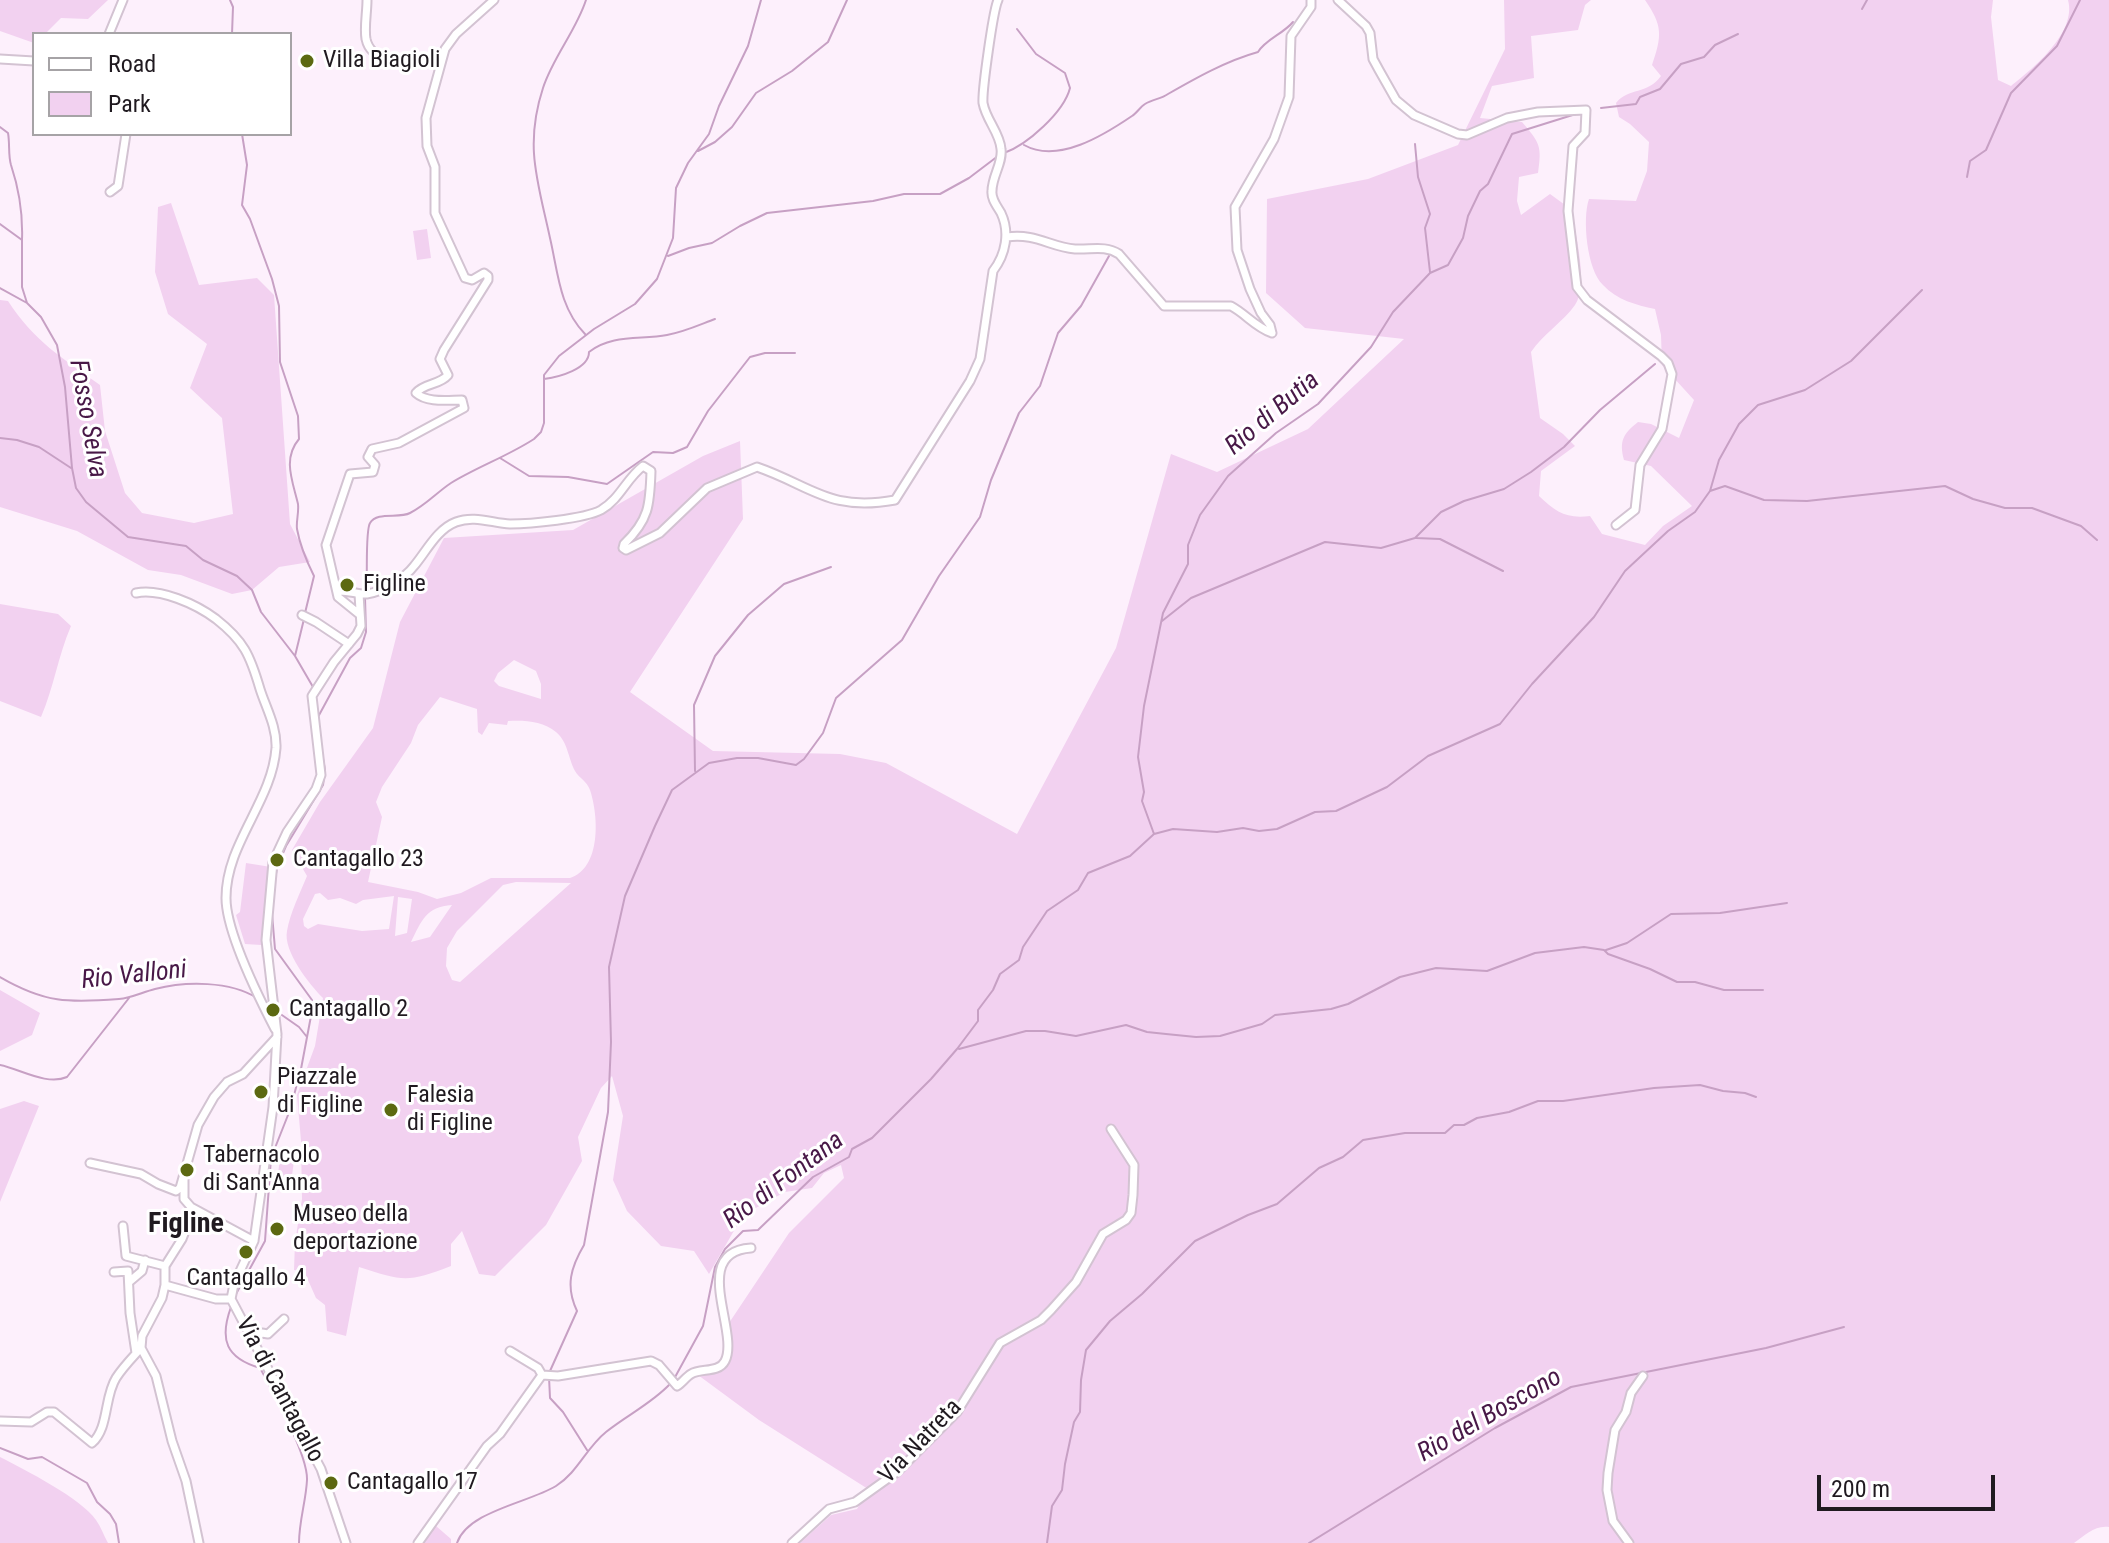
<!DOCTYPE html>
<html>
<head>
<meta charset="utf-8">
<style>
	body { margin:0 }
	#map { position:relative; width:2109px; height:1543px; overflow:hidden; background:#fdf0fc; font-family:"Roboto Condensed",sans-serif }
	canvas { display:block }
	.legend { position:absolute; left:32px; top:32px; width:260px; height:104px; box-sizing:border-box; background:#fff; border:2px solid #a6a3a6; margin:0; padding:10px 14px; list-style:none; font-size:24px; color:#201a20 }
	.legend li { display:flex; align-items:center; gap:16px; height:40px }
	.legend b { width:40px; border:2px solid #a6a3a6 }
	.scale { position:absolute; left:1817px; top:1475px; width:178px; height:36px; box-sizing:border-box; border:4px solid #201a20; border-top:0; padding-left:10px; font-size:24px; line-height:28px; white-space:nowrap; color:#201a20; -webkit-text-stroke:6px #fff; paint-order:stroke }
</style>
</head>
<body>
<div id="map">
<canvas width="2109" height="1543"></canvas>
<ul class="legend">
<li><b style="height:10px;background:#fff"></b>Road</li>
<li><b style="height:22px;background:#f2d1f0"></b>Park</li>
</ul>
<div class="scale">200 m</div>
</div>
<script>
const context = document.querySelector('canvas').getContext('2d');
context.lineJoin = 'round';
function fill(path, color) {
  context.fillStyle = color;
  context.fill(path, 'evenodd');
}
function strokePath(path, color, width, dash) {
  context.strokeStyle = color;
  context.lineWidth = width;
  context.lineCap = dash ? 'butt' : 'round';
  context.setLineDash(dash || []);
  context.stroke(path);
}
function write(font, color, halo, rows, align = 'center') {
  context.font = font + ' "Roboto Condensed",sans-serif';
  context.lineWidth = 6;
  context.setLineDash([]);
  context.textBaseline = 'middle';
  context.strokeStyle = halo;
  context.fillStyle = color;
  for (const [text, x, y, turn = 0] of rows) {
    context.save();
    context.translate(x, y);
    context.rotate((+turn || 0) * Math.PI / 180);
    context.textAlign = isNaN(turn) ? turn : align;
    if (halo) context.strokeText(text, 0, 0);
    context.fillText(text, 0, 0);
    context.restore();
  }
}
fill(new Path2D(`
	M 0,0 L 108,0 L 88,19 L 61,18 L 45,34 L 34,34 L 34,43 L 0,31 Z
	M 1504,0 L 1591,0 L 1585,5 L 1578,30 L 1531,36 L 1534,78 L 1492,86 L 1480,118 L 1522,122 C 1540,143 1542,146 1538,173 L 1519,177 L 1517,201 L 1521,215 L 1550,194 L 1572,210 C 1575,234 1589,285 1575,305 C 1563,322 1543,334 1531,352 L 1540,418 L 1563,434 L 1575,446 L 1541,471 L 1539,496 C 1556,512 1566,519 1590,516 L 1602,534 L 1645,545 L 1663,526 L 1692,506 L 1651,466 L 1624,460 C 1619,441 1623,434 1638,422 L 1651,424 L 1679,438 L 1694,400 L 1662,365 L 1661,335 L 1655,309 C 1636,305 1617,300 1603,285 C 1587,270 1582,219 1589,199 L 1636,201 L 1647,171 L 1649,142 L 1630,124 L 1619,117 L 1616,103 C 1629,87 1647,95 1661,76 L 1652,65 C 1662,36 1663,26 1645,0 L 1993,0 L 1991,17 L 1998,80 L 2011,86 C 2034,68 2077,32 2068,0 L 2109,0 L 2109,1527 C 2095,1525 2085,1535 2074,1543 L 800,1543 L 831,1515 L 857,1509 L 868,1489 L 759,1420 L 698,1375 L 719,1372 L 731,1354 L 729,1323 L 789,1233 L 844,1178 L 841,1165 L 824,1173 L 812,1188 L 785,1192 L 743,1215 L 709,1274 L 694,1251 L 661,1246 L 627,1211 L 613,1180 L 623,1116 L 612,1076 L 601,1088 L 578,1137 L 582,1161 L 546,1225 L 495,1276 L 479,1274 L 462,1231 L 451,1244 L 451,1266 C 407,1283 403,1281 359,1267 L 346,1336 L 327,1331 L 325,1305 L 316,1298 L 304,1271 L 294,1270 L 295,1242 L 302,1199 L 301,1141 L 297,1095 L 315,1046 L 323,998 C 309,984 283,951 287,931 C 290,913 300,893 307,876 L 292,850 L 320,802 L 373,728 L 400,622 L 444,538 L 573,530 L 703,456 L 740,441 L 743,519 L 630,692 L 713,751 L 840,754 L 886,763 L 1017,834 L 1116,648 L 1171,454 L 1217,472 L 1308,429 L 1404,339 L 1305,328 L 1266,293 L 1267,199 L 1368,179 L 1458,145 L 1505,49 ZM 514,660 L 536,671 L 541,684 L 541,699 L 499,686 L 494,681 L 498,673 ZM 440,697 L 477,709 L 478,732 L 482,735 L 489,723 L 507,725 L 508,721 C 524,720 543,721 556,732 C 568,742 568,758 575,771 C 579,778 587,781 590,790 C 599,817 601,868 570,878 L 491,878 L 461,893 L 437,899 L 418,892 L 368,882 L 382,817 L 376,802 L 382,787 L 411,743 L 418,725 ZM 516,882 L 571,883 L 460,982 L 452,980 L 446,966 L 447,948 L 457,931 L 503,885 ZM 320,893 L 328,900 L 340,898 L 356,904 L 363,900 L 394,896 L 389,929 L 362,931 L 318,924 L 308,929 L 304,926 L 303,919 L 315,894 ZM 398,897 L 412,899 L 407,933 L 395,936 ZM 452,905 L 430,937 L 411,942 C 422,920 426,907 452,905 Z
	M 171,203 L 199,285 L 257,278 L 274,295 L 290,524 L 310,562 L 279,567 L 252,590 L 232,594 L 181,575 L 148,570 L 77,531 L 0,507 L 0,300 L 8,301 C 34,341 62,358 100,385 L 105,431 L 125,493 L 142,513 L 194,523 L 233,514 L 222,418 L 190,388 L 207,344 L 168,314 L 155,272 L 158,207 Z
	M 427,229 L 431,258 L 417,260 L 413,231 Z
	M 0,604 L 58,614 L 71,626 C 58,656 54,687 41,717 L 0,701 Z
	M 246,863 L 271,867 L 264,936 L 261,937 L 263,942 L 261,945 L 245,944 L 236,915 L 240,912 Z
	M 0,990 L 40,1013 L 32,1035 L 0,1051 Z
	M 24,1101 L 39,1106 L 0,1202 L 0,1109 Z
	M 280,1159 L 294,1161 L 290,1190 L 276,1188 Z
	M 0,1457 C 25,1470 81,1498 96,1520 C 101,1527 104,1536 108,1543 L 0,1543 Z
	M 436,1526 L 451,1539 L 451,1543 L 424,1543 Z`), '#f2d1f0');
strokePath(new Path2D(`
	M 230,0 L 233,7 L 232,34
	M 1862,9 L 1867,0
	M 1601,108 L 1636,104 L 1640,97 L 1660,89 L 1681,64 L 1704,57 L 1715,45 L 1738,34
	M 0,127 L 8,133 C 10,144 8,155 11,165 C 19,189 23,214 22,240
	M 242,134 L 247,165 L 242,205 L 250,219 L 272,279 L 279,306 L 280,362 L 298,416 L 299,439 C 282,459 293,482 298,504 C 299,513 296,521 297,529 C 300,546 307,562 314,576 L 305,613
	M 1415,144 L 1418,177 L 1430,214 L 1425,228 L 1430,272
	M 1024,145 C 1058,164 1104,135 1132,116 C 1137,113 1140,107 1145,104 C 1153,99 1161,99 1168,94 C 1196,78 1226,61 1258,52 C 1266,39 1283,34 1293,22
	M 698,151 L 715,142 L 732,127 L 756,93 L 792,71 L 828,42 L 847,0
	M 1004,153 C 1027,145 1064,112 1070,88 L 1065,73 L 1036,54 L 1017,29
	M 1967,177 L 1970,161 L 1986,150 L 2011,93 L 2057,46 L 2080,0
	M 0,224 L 22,240 L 22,287 L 27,303
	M 668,256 L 689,248 L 712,243 L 740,226 L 767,213 L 873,201 L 904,194 L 940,194 L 969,178 L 998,156
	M 0,288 L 27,303 L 41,317 L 57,345 L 65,387 L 72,468 L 76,488 L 86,502 L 128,537 L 186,546 L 203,560 L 237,576 L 252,590 L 261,612 L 295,656 L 313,687
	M 585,334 C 559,307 558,272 550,238 C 538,182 524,146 543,88 C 553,57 576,31 586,0
	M 544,379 C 559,377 589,369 589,352 C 612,334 640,340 667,335 C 684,332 699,325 715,319
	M 0,438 L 17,440 L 39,447 L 71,468
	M 500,458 L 529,476 L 568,477 L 607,484 L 653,452 L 673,453 L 687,447 L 708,411 L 750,357 L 765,353 L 795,353
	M 1710,491 L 1725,486 L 1764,500 L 1807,501 L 1945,486 L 1973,499 L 2005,508 L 2032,508 L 2081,526 L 2097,540
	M 1416,538 L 1440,539 L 1503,571
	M 366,591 C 368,577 365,531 370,523 C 377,511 399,519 410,513 C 426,505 436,493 451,483 C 477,467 508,456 534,439 L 541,432 L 544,423 L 544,375 L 559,356 L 594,329 L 635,304 L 657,279 L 673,238 L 676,188 L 688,163 L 709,134 L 719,106 L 748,46 L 761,0
	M 1162,621 L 1191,598 L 1325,542 L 1381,548 L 1415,538 L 1441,512 L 1464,501 L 1504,489 L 1531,472 L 1564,447 L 1600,410 L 1655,364
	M 295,656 L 304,619
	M 318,717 L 350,658 L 361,648 L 366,632 L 365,598
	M 695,771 L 694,705 L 715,656 L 748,615 L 784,584 L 831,567
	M 1154,834 L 1142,801 L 1144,792 L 1138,757 L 1144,706 L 1163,613 L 1188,564 L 1188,545 L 1200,515 L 1228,476 L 1276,433 L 1318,404 L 1371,347 L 1393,312 L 1430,273 L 1448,265 L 1463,238 L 1468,216 L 1480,191 L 1488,184 L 1512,134 L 1579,113
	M 274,887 L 277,867 L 286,846 L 323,785 L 325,770 L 321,747
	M 1606,950 L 1627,943 L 1671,914 L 1720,913 L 1787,903
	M 0,977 C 45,1003 68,1003 119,999 C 131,998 143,992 155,989 C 186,981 230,981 257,998
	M 279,1013 L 299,1027 L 307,1037
	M 959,1049 L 1026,1031 L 1045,1031 L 1076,1036 L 1126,1025 L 1147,1032 L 1166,1034 L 1196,1037 L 1220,1036 L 1262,1024 L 1275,1015 L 1331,1009 L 1348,1004 L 1400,977 L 1436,968 L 1487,971 L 1535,953 L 1584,947 L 1604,950 L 1608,954 L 1650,969 L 1677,982 L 1695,982 L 1724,990 L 1763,990
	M 0,1065 C 20,1069 47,1086 67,1077 L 129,998
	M 236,1294 L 265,1241 L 271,1158 L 290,1110 L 301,1069 L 311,1016 L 312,1000 L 275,949 L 272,914
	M 231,1307 C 219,1340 226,1358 260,1368 C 273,1392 308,1455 307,1480 C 306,1501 299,1521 299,1543
	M 550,1371 L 577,1311 C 565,1286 571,1267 584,1245 L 608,1112 L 611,1042 L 609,967 L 625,896 L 655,826 L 672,790 L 709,763 L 737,758 L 758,758 L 796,765 L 804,759 L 823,733 L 836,698 L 902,640 L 939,576 L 980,517 L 991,480 L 1019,413 L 1040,386 L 1058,333 L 1081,306 L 1109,256
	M 549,1377 L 550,1398 L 563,1412 L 587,1450
	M 674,1379 L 703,1326 L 715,1267 L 725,1249 L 743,1231 L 758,1230 L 813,1177 L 849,1157 L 852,1149 L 872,1138 L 931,1079 L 957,1049 L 978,1021 L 978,1010 L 993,990 L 1000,974 L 1019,960 L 1023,947 L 1047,911 L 1078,890 L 1088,873 L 1130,856 L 1154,834 L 1173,829 L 1217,832 L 1243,828 L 1259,831 L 1277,829 L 1315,812 L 1336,811 L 1387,787 L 1428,756 L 1500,724 L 1532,684 L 1594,617 L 1625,571 L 1668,531 L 1695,512 L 1710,491 L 1719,460 L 1739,424 L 1758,405 L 1805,390 L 1851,361 L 1922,290
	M 0,1448 L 28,1459 L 42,1457 L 87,1483 L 97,1502 L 110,1514 L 116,1524 L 119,1543
	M 457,1543 C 468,1511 528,1503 556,1486 C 578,1472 586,1448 606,1432 C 627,1415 651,1404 670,1384
	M 1047,1543 L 1052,1506 L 1062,1490 L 1065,1464 L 1074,1422 L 1080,1412 L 1081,1380 L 1086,1350 L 1110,1321 L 1142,1294 L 1195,1241 L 1248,1215 L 1277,1204 L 1319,1168 L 1343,1157 L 1363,1140 L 1405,1133 L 1445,1133 L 1454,1125 L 1464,1125 L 1477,1118 L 1509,1112 L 1538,1101 L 1563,1101 L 1654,1088 L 1700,1085 L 1723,1091 L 1745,1093 L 1756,1097
	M 1309,1543 L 1495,1428 L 1571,1387 L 1766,1348 L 1844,1327`), '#c7a0c4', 2);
const minor = new Path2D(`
	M 367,0 C 367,13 364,27 366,39 C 372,68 417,61 440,62
	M 1338,0 L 1366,26 L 1370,33 L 1373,59 L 1379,70 L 1396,100 L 1414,115 L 1458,134 L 1467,135 L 1507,118 L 1538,112 L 1586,110 L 1585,133 L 1573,146 L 1568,211 L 1577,287 L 1587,300 L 1661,356 L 1668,363 L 1672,374 L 1662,429 L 1640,465 L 1635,510 L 1616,525
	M 109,34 L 123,0
	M 0,59 L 34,61
	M 110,192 L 118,186 L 126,134
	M 1007,237 C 1036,233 1050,247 1075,249 C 1091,250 1105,245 1119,254 L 1164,306 L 1231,306 C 1246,314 1255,327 1272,333
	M 1272,333 L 1270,325 L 1261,313 L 1250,289 L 1237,250 L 1235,207 L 1274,139 L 1289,97 L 1291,36 L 1311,7 L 1311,0
	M 337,591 C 349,590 358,595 367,594 C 382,592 405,578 414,566 C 426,552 437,529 456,522 C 474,515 492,523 510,524 C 530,524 584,519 601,510 C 620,499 626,479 643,466 L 651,471 C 650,505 649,520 624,544 L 623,548 L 626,550 L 660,533 L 707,488 L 757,467 C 812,486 829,512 895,500 L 970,381 L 980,359 L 993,271 C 1006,254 1010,232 1001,213 C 997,206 991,199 992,191 C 992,176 1003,163 1001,149 C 1000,133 986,120 983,103 C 982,91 993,11 998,0
	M 136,593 C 160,588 196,604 216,619 C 244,641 250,655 260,689 C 266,708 277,727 276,748 C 272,802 226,843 226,898 C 226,932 259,998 275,1029
	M 359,614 L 338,597 L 326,545 L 350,474 L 373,472 L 375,465 L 368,457 L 372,449 L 399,443 L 464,408 L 462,400 C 448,400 427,403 416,393 C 424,383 440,385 448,375 L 440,359 L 444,350 L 488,280 L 488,276 L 484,273 L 472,280 L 465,278 L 435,213 L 435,167 L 427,146 L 426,118 L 445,49 L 456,34 L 494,0
	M 302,615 L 316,622 L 349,644
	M 90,1163 L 141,1174 L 158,1184 L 176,1191 L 180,1188 L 198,1125 L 214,1097 L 227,1082 L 243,1074 L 277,1037
	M 184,1174 L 184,1199 L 191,1207 L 254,1241
	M 123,1226 L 126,1256 L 165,1266
	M 165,1266 L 165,1285 L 216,1299 L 231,1299
	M 165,1266 L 182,1239 L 193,1210
	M 114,1272 L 128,1271 L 130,1313 L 136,1353
	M 129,1282 L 142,1271 L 145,1260
	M 165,1285 L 162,1298 L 142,1336 L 141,1348 L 156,1376 L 172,1441 L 186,1481 L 199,1543
	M 253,1339 L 262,1333 L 268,1334 L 284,1319
	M 510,1351 L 538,1368 L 542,1375
	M 542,1375 L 558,1376 L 651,1361 L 659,1365 L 677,1386 C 682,1383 686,1377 691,1374 C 701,1368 719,1373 725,1361 C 740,1332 689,1252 751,1248
	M 0,1421 L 31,1422 L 47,1412 L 54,1412 L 92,1443 C 109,1428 104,1397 116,1378 C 123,1367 133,1357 141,1348
	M 346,1543 L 321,1469 L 231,1299 L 234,1284 L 254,1241 L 273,1107 L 277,1034 L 266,940 L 273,862 L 287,832 L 316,789 L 321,775 L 312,696 L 334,662 L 357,634 L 361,626 L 359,594
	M 418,1543 L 487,1446 L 500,1434 L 542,1375
	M 792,1543 L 829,1509 L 855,1502 L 897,1472 L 957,1412 L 1000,1343 L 1041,1320 L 1051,1310 L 1076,1282 L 1103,1234 L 1126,1220 L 1131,1213 L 1133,1195 L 1134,1165 L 1111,1129
	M 1629,1543 L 1613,1521 L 1607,1490 L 1608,1473 L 1615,1430 L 1626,1412 L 1631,1393 L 1643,1376`);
strokePath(minor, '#d3c3d2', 11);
strokePath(minor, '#fff', 7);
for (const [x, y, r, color] of [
	[307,61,8,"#5c6911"],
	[347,585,8,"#5c6911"],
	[277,860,8,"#5c6911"],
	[273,1010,8,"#5c6911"],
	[261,1092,8,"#5c6911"],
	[391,1110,8,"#5c6911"],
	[187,1170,8,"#5c6911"],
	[277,1229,8,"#5c6911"],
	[246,1252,8,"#5c6911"],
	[331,1483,8,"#5c6911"]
]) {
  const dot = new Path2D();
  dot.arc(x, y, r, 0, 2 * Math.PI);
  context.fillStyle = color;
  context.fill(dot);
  strokePath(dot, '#fff', 3);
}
write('24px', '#201a20', '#fff', [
	["Villa Biagioli",323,61],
	["Figline",363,585],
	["Cantagallo 23",293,860],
	["Cantagallo 2",289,1010],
	["Piazzale",277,1078],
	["di Figline",277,1106],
	["Falesia",407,1096],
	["di Figline",407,1124],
	["Tabernacolo",203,1156],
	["di Sant'Anna",203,1184],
	["Museo della",293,1215],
	["deportazione",293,1243],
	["Cantagallo 4",246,1279,"center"],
	["Cantagallo 17",347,1483]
], 'left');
write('24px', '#201a20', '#fff', [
	["Via di Cantagallo",279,1390,62],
	["Via Natreta",921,1442,-46]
]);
write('italic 26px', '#481847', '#fff', [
	["Rio di Butia",1273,414,-40],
	["Fosso Selva",87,419,80],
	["Rio Valloni",134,976,-6],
	["Rio di Fontana",784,1181,-37],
	["Rio del Boscono",1490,1416,-30]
]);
write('bold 28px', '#201a20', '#fff', [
	["Figline",186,1225]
]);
</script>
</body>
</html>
